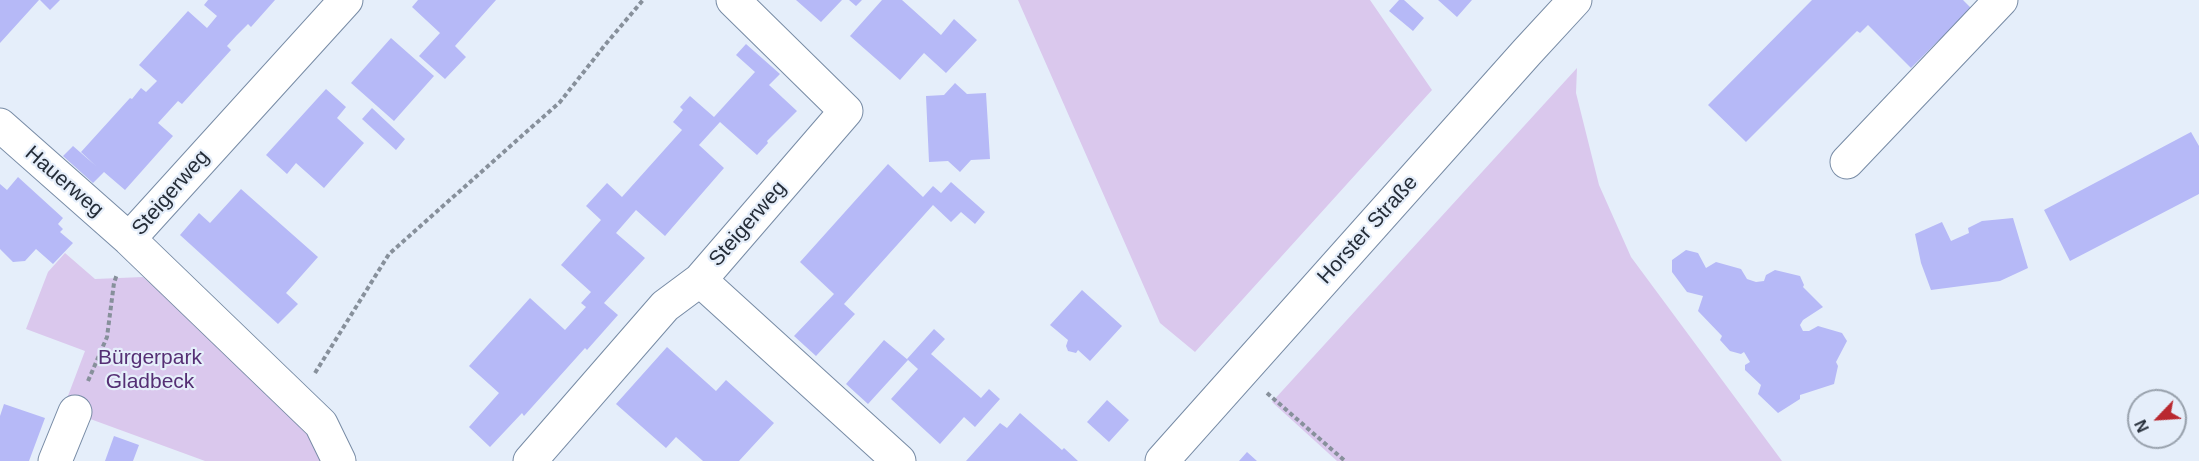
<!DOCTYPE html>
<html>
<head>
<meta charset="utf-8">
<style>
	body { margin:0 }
	#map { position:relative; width:2199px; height:461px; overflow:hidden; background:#e5eefa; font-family:Helvetica,sans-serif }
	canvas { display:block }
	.north { position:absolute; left:2127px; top:389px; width:60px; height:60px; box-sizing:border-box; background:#e5eefa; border:2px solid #98a1ac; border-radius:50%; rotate:245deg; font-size:16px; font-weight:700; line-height:24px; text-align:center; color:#252d38 }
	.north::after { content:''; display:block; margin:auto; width:21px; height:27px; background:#b9282f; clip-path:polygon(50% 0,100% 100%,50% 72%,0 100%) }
</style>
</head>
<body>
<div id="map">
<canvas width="2199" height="461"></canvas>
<div class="north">N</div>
</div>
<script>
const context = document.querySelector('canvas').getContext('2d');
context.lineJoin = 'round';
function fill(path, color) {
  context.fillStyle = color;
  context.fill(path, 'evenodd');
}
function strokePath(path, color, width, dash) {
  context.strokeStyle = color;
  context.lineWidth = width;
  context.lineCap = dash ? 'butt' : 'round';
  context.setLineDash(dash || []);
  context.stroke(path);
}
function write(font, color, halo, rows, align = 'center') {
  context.font = font + ' Helvetica,sans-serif';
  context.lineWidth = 4.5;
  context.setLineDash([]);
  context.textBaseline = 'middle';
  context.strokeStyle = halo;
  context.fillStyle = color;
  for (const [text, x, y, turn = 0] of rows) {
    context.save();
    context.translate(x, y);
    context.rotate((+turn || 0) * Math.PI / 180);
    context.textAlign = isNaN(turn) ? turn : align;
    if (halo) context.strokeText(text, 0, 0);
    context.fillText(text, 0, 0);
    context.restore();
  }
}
fill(new Path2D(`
	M 1018,0 L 1370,0 L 1432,90 L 1195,352 L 1160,323 Z
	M 1577,68 L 1576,93 L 1599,185 L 1631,257 L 1782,461 L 1337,461 L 1272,402 Z
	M 65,253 L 95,279 L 143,277 L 290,407 L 327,461 L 205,461 L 63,409 L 85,351 L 26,329 L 48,272 Z`), '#dac8ed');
fill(new Path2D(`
	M 0,0 L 39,0 L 0,43 Z
	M 40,0 L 60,0 L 50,10 Z
	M 208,0 L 275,0 L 251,27 L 248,24 L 237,35 L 227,46 L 231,50 L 182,104 L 178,101 L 158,123 L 173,136 L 125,190 L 104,172 L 93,183 L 63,156 L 73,146 L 96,166 L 81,152 L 130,98 L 132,99 L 141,88 L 146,92 L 157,81 L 139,65 L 188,11 L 207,28 L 217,16 L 204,5 Z
	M 418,0 L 496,0 L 455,46 L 466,57 L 445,79 L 419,56 L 440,33 L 412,7 Z
	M 796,0 L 842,0 L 821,22 Z
	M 849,0 L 862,0 L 856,6 Z
	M 882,0 L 902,0 L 941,35 L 954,19 L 977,40 L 946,73 L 924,53 L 900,80 L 850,36 Z
	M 1399,0 L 1404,0 L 1424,18 L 1413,31 L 1389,11 Z
	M 1438,0 L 1472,0 L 1457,17 Z
	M 1812,0 L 1963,0 L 1973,10 L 1942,43 L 1939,40 L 1911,68 L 1868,25 L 1860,33 L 1857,31 L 1746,142 L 1708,105 Z
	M 391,38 L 434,76 L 394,121 L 351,83 Z
	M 746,44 L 780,74 L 769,85 L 797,111 L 767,141 L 768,143 L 757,155 L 720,122 L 699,145 L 724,168 L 665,236 L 636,210 L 616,233 L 645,258 L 604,303 L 618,315 L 587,350 L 585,348 L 524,416 L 522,413 L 490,447 L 469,427 L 499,393 L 469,366 L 530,298 L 565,330 L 586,307 L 581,303 L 591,292 L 561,265 L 601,220 L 586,206 L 607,183 L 622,197 L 682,130 L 673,122 L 683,110 L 680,107 L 690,96 L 714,117 L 755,72 L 736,55 Z
	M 955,83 L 967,94 L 986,93 L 990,159 L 971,160 L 960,172 L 948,161 L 929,162 L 926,96 L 944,95 Z
	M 326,89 L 346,107 L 337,118 L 364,143 L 324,188 L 296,163 L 287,174 L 266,155 Z
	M 372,108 L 405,139 L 396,150 L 362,119 Z
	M 2191,132 L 2199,146 L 2199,194 L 2070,261 L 2044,210 Z
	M 888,164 L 923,197 L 933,186 L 941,193 L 951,182 L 985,212 L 975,224 L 961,212 L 951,222 L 933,205 L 844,304 L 855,314 L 816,356 L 794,336 L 834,294 L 800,262 Z
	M 18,177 L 63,218 L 58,224 L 63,229 L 60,232 L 73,243 L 53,264 L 36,249 L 25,261 L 13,262 L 0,249 L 0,184 L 7,190 Z
	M 241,189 L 318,257 L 286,293 L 298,304 L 278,324 L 180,235 L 199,213 L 210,223 Z
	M 2013,218 L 2028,268 L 2000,281 L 1931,290 L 1921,263 L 1915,234 L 1942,222 L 1951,241 L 1969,233 L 1968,228 L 1982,221 Z
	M 1686,250 L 1698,253 L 1706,268 L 1716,262 L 1741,269 L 1747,279 L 1756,282 L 1764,281 L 1766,275 L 1775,270 L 1800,276 L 1804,285 L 1803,287 L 1823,307 L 1803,320 L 1800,325 L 1803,331 L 1809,331 L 1818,326 L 1842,333 L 1847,341 L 1836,362 L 1838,366 L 1834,384 L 1800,395 L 1800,399 L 1778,413 L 1758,394 L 1761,385 L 1745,370 L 1745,365 L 1750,362 L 1744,352 L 1741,354 L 1730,351 L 1720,340 L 1722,336 L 1698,311 L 1703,296 L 1687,292 L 1672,272 L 1672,260 Z
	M 1082,290 L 1122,326 L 1090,361 L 1078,350 L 1076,353 L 1068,351 L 1066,346 L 1068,340 L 1050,325 Z
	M 934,329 L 945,339 L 931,354 L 981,398 L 989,389 L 1000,399 L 975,427 L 964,417 L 940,444 L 891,399 L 918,369 L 907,359 Z
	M 884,340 L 908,360 L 868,404 L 846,384 Z
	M 667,347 L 716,391 L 726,380 L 774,423 L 739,461 L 703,461 L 676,437 L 666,448 L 616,404 Z
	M 1107,400 L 1129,420 L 1109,442 L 1087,422 Z
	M 4,404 L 45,418 L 29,461 L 0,461 L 0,416 Z
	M 1020,413 L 1062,450 L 1064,448 L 1078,461 L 966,461 L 1000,423 L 1007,428 Z
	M 114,436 L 139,445 L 133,461 L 105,461 Z
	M 1247,452 L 1257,461 L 1239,461 Z`), '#b6b9f7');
const minor = new Path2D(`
	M 733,0 L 846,111 L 700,280 L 899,461
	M 0,125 L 129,239 L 321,424 L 339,461
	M 1847,162 L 2001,0
	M 129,239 L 346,0
	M 55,461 L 75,412
	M 530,461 L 665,306 L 700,280`);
const major = new Path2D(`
	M 1162,461 L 1527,52 L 1575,0`);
strokePath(minor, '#778ba5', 35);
strokePath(major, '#778ba5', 35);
strokePath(new Path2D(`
	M 315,373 L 389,254 L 560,102 L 605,45 L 643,0
	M 88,381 L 107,337 L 114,283 L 117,274
	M 1267,393 L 1345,461`), '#87909b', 4, [4.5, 3]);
strokePath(minor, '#fff', 33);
strokePath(major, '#fff', 33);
write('21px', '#252d38', '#e5eefa', [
	["Hauerweg",64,182,41],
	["Steigerweg",171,193,-49],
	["Steigerweg",748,224,-49],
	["Horster Straße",1368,230,-48]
]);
write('21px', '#552f74', '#e5eefa', [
	["Bürgerpark",150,358],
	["Gladbeck",150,382]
]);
</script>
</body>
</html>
